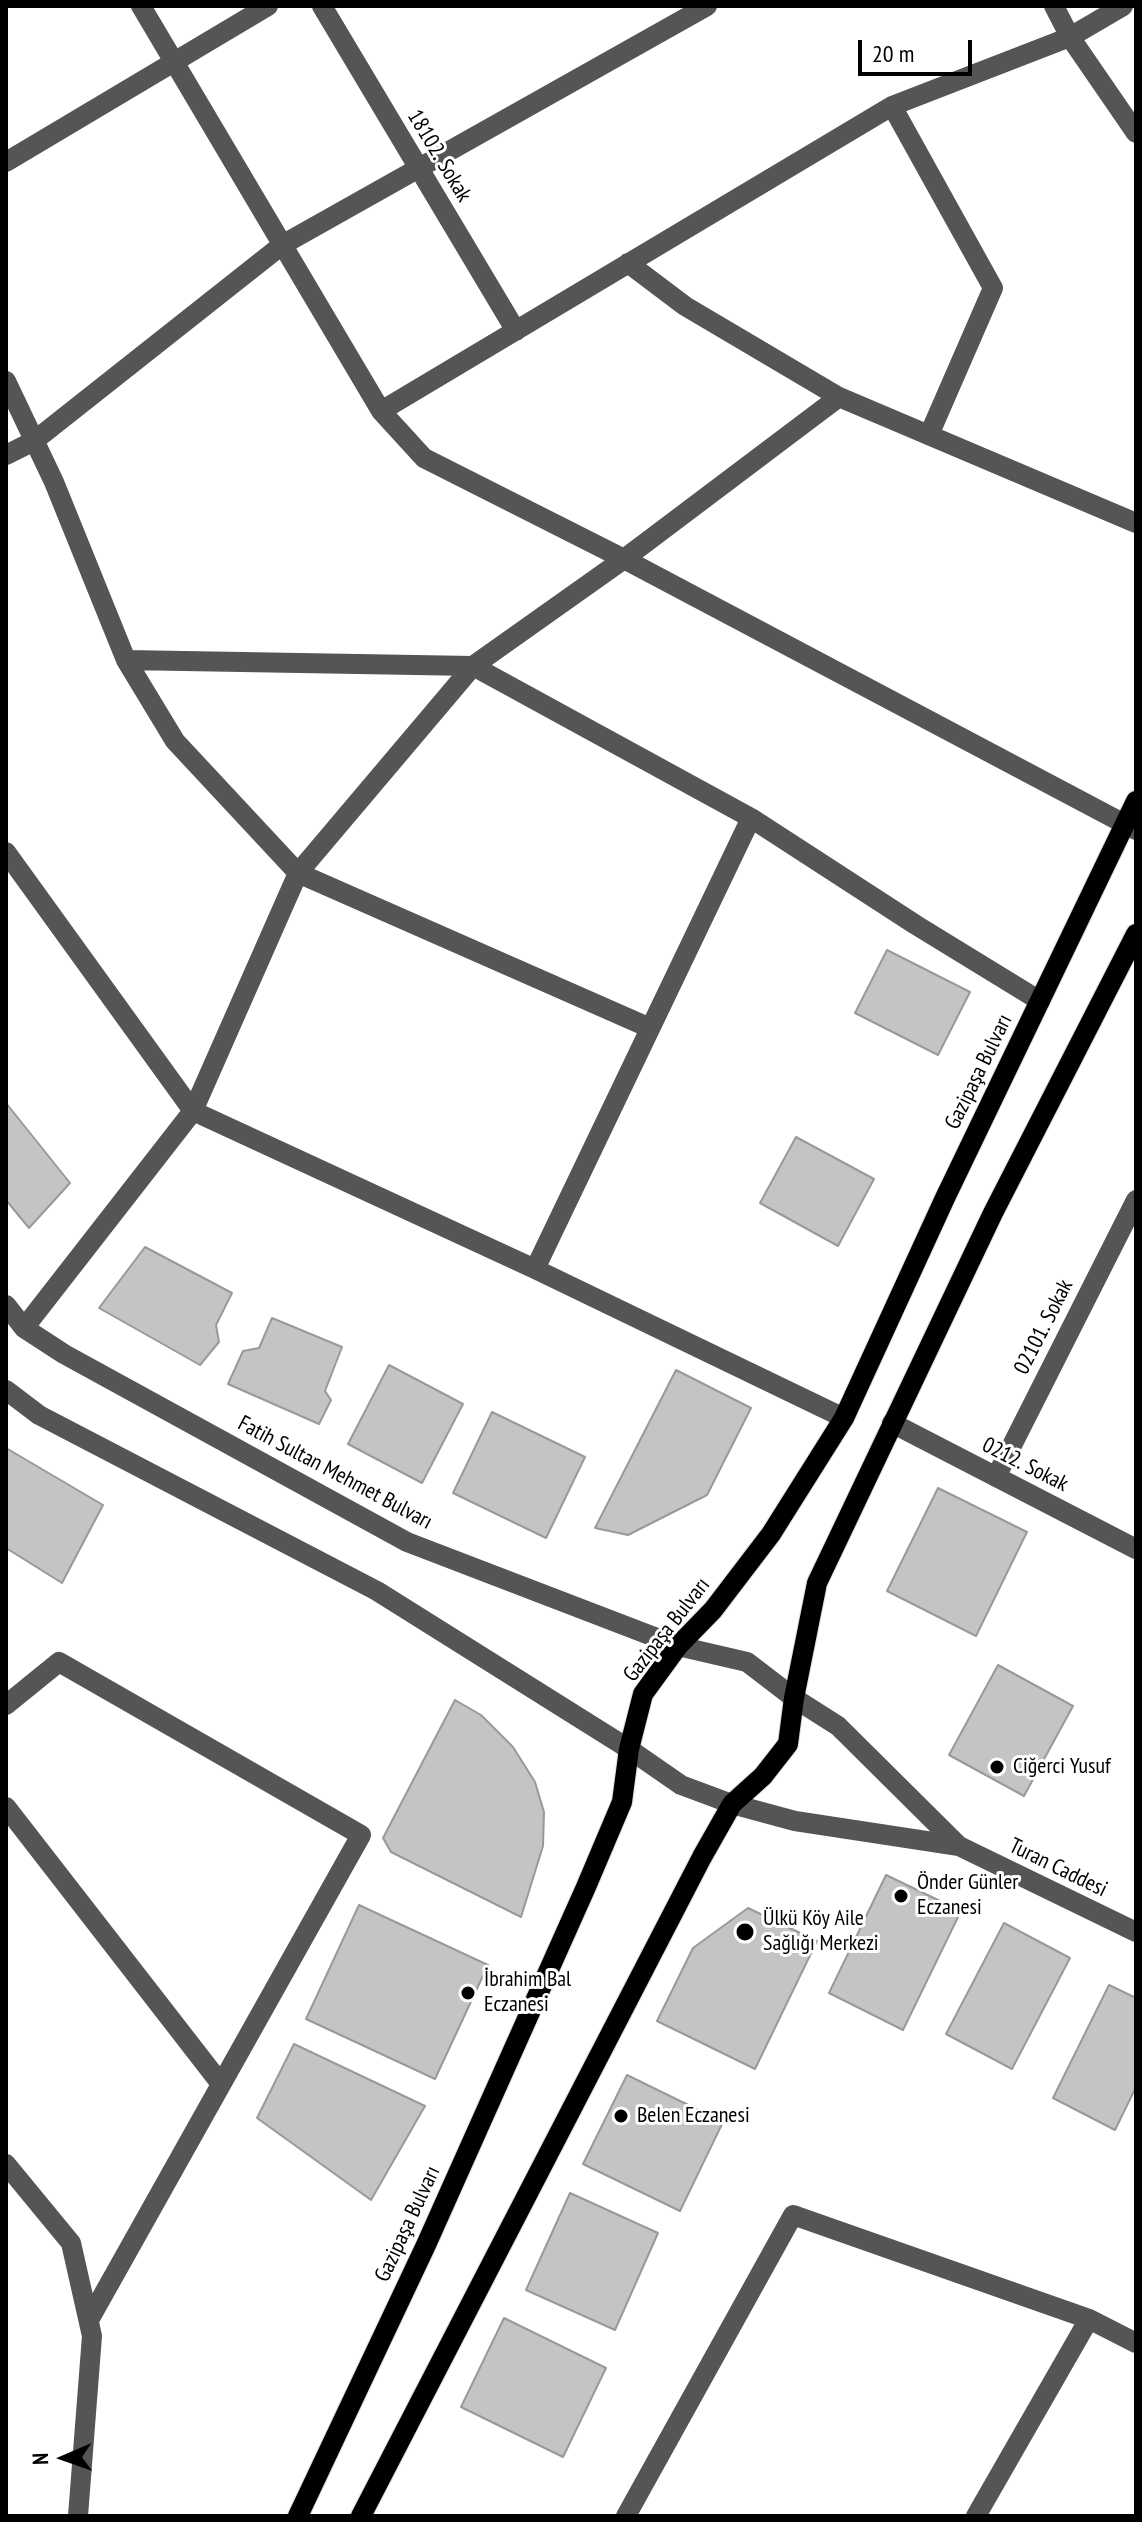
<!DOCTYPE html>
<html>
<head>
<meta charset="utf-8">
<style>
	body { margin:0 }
	#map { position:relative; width:1142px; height:2522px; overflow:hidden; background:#fff; font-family:"PT Sans Narrow",sans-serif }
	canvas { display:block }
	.frame { position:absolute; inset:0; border:8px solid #000; pointer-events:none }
	.north { position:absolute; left:24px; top:2418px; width:80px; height:80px; -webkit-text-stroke:6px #fff; paint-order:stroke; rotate:268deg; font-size:22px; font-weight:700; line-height:32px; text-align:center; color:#000 }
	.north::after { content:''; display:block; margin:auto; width:28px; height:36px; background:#000; clip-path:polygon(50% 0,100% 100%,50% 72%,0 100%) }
	.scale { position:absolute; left:858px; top:40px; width:114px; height:36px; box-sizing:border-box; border:4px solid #000; border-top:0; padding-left:10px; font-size:24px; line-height:28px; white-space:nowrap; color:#000; -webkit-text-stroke:6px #fff; paint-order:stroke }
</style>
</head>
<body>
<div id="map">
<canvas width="1142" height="2522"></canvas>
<div class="frame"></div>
<div class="north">N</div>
<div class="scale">20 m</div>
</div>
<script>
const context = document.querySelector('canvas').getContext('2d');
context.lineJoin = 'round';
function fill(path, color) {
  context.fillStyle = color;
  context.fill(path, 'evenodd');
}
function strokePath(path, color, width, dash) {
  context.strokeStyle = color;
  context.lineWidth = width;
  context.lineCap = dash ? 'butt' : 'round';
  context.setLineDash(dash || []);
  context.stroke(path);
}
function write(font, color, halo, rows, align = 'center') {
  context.font = font + ' "PT Sans Narrow",sans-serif';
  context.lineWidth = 6;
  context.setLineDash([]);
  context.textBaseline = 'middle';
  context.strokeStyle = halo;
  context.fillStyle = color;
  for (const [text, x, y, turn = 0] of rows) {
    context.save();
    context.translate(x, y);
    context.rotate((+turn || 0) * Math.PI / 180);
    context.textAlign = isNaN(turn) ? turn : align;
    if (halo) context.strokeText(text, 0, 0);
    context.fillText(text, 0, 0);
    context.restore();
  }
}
const building = new Path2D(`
	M 887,950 L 970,992 L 938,1055 L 855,1013 Z
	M 6,1103 L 70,1183 L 29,1228 L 6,1200 Z
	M 796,1137 L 874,1179 L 838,1246 L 760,1203 Z
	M 145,1247 L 232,1293 L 216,1325 L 219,1342 L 200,1365 L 99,1308 Z
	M 272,1318 L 342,1347 L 325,1391 L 331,1400 L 319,1424 L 228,1384 L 243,1351 L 259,1348 Z
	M 389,1365 L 463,1404 L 422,1483 L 348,1444 Z
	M 676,1370 L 751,1408 L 707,1495 L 628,1535 L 595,1528 Z
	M 492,1412 L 585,1457 L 546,1538 L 453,1493 Z
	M 6,1448 L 103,1505 L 62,1583 L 6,1548 Z
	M 938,1488 L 1027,1532 L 976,1636 L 887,1591 Z
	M 998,1665 L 1073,1706 L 1024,1796 L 949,1755 Z
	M 455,1700 L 481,1715 L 513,1747 L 535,1782 L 544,1812 L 543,1846 L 521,1917 L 391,1852 L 383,1838 Z
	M 886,1875 L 961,1911 L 903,2030 L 829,1993 Z
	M 359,1905 L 488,1965 L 435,2079 L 306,2019 Z
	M 748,1908 L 817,1941 L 755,2069 L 657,2021 L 693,1948 Z
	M 1004,1923 L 1070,1958 L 1012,2069 L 946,2034 Z
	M 1109,1985 L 1136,1998 L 1136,2087 L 1115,2130 L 1053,2098 Z
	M 294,2044 L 425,2106 L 371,2200 L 257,2118 Z
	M 627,2075 L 723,2122 L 680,2211 L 583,2164 Z
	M 570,2193 L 658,2233 L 615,2330 L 526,2290 Z
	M 504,2318 L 606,2368 L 563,2457 L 461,2407 Z`);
fill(building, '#c4c4c4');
strokePath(building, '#999', 2);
const major = new Path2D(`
	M 298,2516 L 426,2245 L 586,1887 L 622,1802 L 629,1749 L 643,1694 L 678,1646 L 713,1610 L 771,1534 L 844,1418 L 945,1198 L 1136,801
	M 361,2516 L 702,1857 L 732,1804 L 763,1776 L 788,1744 L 794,1698 L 817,1583 L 993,1213 L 1136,934`);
strokePath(major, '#dbdbdb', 22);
strokePath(new Path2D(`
	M 141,6 L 381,411 L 424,458 L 624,559 L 1136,830
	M 322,6 L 516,331
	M 1054,6 L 1070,37 L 1136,133
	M 892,106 L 993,288 L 929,435
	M 6,162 L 268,6
	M 628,263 L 685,306 L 839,397 L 1136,523
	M 6,381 L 54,482 L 126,660 L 175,741 L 298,873 L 650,1028
	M 381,411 L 892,106 L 1070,37 L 1123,6
	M 6,455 L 34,441 L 282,245 L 707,6
	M 126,660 L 473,666 L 751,818 L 916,925 L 1040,1001
	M 6,852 L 193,1111 L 535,1269 L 844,1418
	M 535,1269 L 751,818
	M 6,1305 L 24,1328 L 64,1354 L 407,1542 L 678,1646 L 747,1662 L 794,1698 L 838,1726 L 959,1846
	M 24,1328 L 193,1111 L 298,873 L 473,666 L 624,559 L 839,397
	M 6,1390 L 39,1415 L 377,1591 L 629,1749 L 681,1785 L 732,1804 L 795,1821 L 959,1846 L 1136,1932
	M 892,1423 L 1136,1549
	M 996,1477 L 1136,1200
	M 6,1705 L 59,1662 L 361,1835 L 89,2320
	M 6,1807 L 221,2084
	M 6,2164 L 71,2243 L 92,2336 L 78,2516
	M 626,2516 L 793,2215 L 1089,2319 L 1136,2343
	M 976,2516 L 1089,2319`), '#555', 20);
strokePath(major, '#000', 20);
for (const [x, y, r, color] of [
	[997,1767,8,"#000"],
	[901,1896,8,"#000"],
	[745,1932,10,"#000"],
	[468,1993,8,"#000"],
	[621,2116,8,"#000"]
]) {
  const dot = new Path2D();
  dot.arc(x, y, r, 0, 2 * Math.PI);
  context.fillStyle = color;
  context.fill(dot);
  strokePath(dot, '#fff', 3);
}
write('22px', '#000', '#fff', [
	["18102. Sokak",439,156,59],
	["Gazipaşa Bulvarı",979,1072,-64],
	["02101. Sokak",1044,1327,-63],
	["0212. Sokak",1025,1465,27],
	["Fatih Sultan Mehmet Bulvarı",335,1473,28],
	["Gazipaşa Bulvarı",667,1630,-52],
	["Turan Caddesi",1058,1868,26],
	["Gazipaşa Bulvarı",408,2224,-65]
]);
write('22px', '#000', '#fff', [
	["Ciğerci Yusuf",1013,1767],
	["Önder Günler",917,1883],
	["Eczanesi",917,1908],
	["Ülkü Köy Aile",763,1919],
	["Sağlığı Merkezi",763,1944],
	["İbrahim Bal",484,1980],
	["Eczanesi",484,2005],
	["Belen Eczanesi",637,2116]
], 'left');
</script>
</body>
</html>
